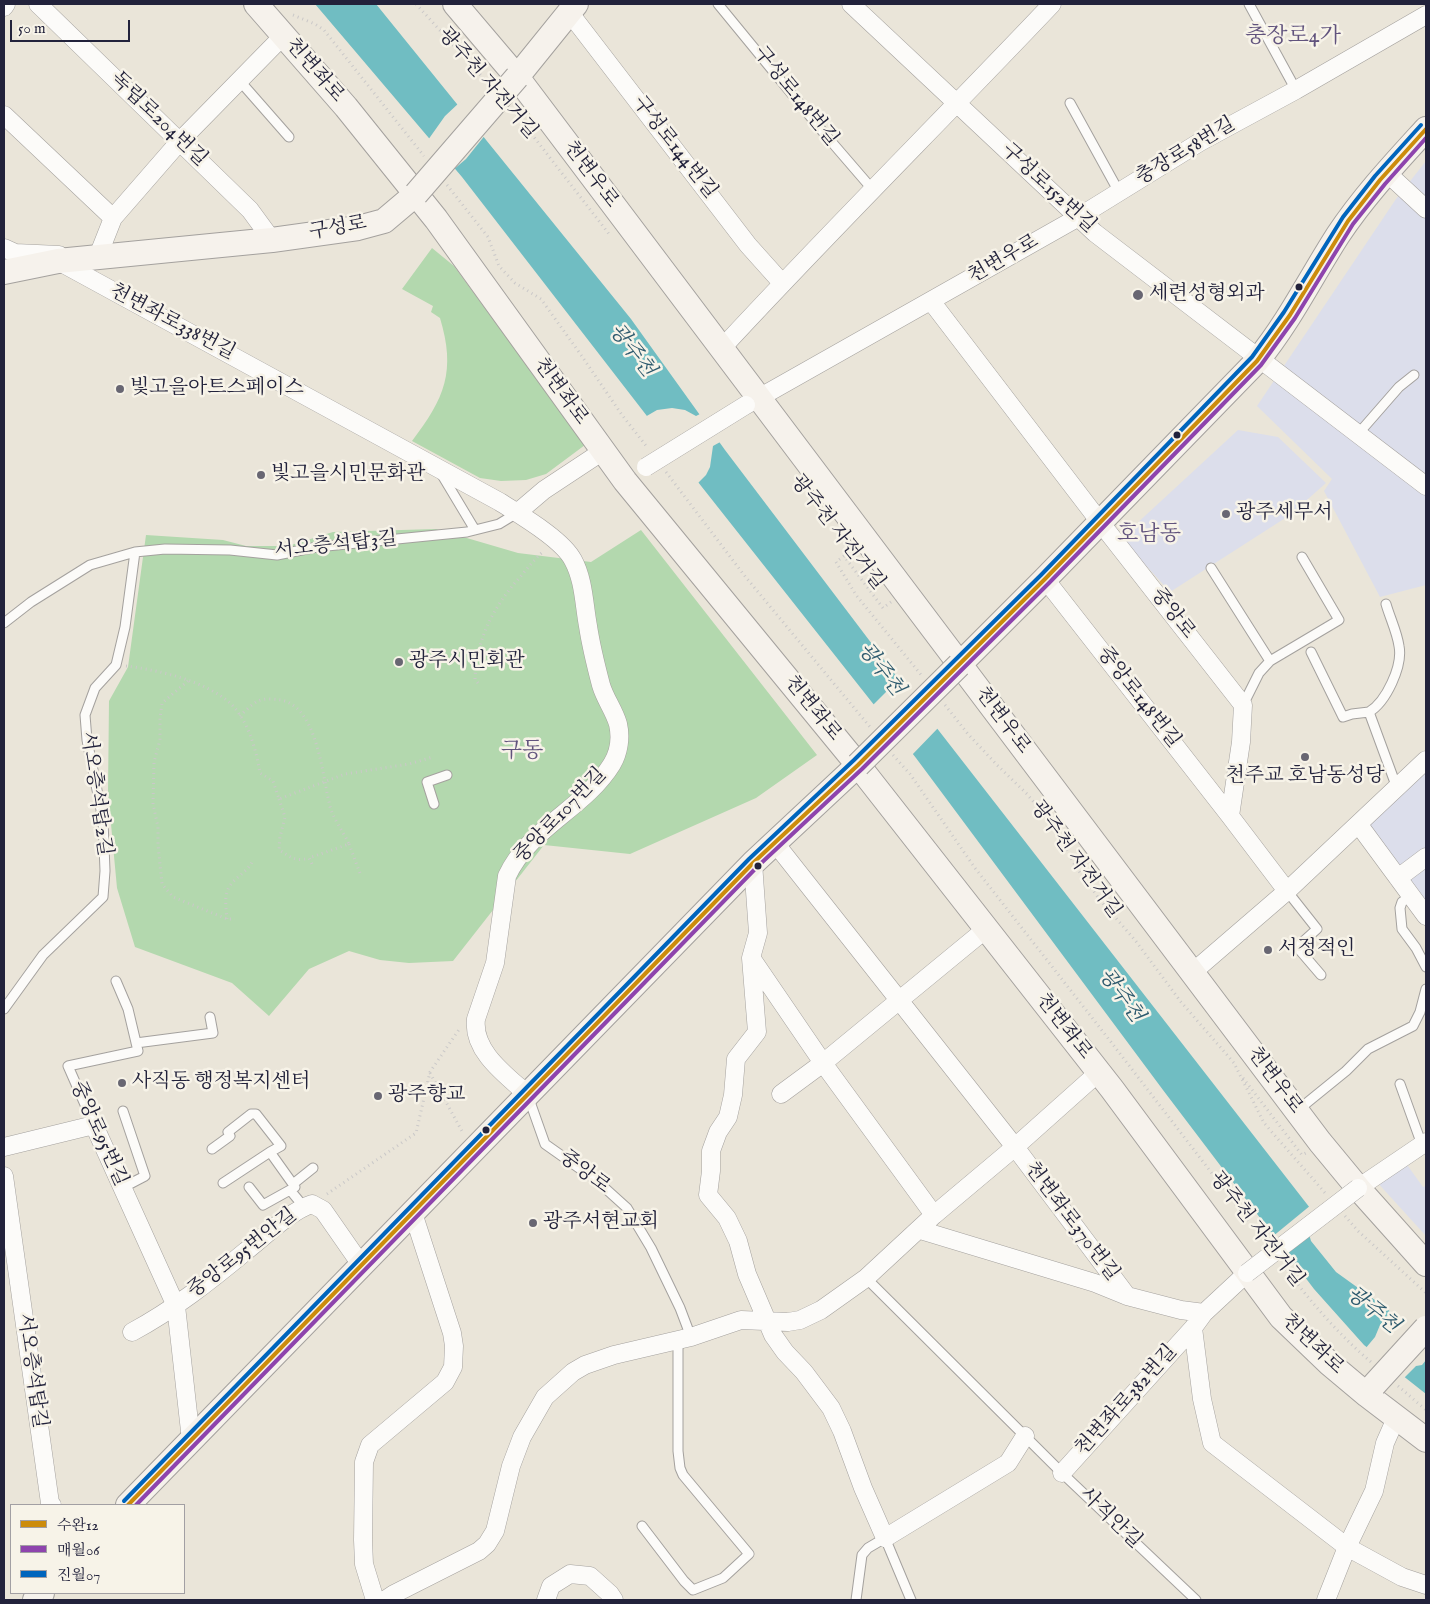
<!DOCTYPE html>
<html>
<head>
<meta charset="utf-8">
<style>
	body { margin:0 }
	#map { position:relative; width:1430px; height:1604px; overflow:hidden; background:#eae5d9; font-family:"IM FELL English","Noto Serif KR",serif }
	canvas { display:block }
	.frame { position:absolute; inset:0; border:5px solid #22223b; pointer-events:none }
	.legend { position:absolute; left:10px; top:1504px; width:175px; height:90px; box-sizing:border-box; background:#f7f3e8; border:1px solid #a29fa3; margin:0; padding:6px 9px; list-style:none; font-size:15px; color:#22223b }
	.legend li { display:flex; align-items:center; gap:10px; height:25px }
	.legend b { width:25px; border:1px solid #a29fa3 }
	.scale { position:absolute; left:10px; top:20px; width:120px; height:22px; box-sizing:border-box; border:2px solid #22223b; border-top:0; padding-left:6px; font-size:15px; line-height:18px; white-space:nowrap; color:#22223b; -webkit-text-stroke:4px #f7f3e8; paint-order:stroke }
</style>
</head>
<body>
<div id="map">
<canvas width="1430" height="1604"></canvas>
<div class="frame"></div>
<ul class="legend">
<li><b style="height:6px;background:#cc8c0c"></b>수완12</li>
<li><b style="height:6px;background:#8e44ad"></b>매월06</li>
<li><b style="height:6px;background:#0065bd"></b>진월07</li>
</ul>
<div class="scale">50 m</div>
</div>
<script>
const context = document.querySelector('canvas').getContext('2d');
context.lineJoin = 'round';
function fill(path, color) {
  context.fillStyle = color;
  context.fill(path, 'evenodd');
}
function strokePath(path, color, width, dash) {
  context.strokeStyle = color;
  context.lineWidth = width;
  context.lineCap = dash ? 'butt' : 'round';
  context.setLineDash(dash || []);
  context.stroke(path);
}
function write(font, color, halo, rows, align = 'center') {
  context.font = font + ' "IM FELL English","Noto Serif KR",serif';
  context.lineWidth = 5;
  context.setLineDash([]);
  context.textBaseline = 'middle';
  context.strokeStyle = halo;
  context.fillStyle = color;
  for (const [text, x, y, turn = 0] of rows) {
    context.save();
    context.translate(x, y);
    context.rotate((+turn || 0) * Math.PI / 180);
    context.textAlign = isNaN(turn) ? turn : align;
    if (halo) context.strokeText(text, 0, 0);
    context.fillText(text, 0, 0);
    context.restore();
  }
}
fill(new Path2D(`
	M 1426,161 L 1426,585 L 1380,597 L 1324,491 L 1332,479 L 1257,406 L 1396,199 Z
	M 1238,430 L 1278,437 L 1326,483 L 1290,515 L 1170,592 L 1121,538 Z
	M 1426,750 L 1426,912 L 1356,817 Z
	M 1405,1162 L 1423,1187 L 1426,1186 L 1426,1236 L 1376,1181 Z`), '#dcdeeb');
fill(new Path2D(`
	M 432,248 L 454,266 L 585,445 L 546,474 L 526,480 L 501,481 L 480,478 L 412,441 C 445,398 456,371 440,318 L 431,312 L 433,306 L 402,289 Z
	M 436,529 L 518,553 L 591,562 L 641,530 L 817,755 L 756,798 L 630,854 L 544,845 L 453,961 L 409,963 L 380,960 L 349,951 L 309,969 L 269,1016 L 232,983 L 135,947 L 117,888 L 108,792 L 109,701 L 128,667 L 146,535 L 223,540 L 246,546 L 288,546 L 333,532 Z`), '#b3d8ae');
fill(new Path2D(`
	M 315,4 L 376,4 L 631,319 L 725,450 L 894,673 L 1310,1208 L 1309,1234 L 1311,1241 L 1336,1272 L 1386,1308 L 1426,1342 L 1426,1394 L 1364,1345 L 1314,1289 L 1163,1090 L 916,758 L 698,482 L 462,177 Z`), '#70bdc2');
fill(new Path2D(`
	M 460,102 L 486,134 L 466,159 L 453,170 L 428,140 L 445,116 Z
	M 672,408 L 685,410 L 696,416 L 702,413 L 722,441 L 713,446 L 710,467 L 706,475 L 697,484 L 645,417 L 657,410 Z
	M 901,677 L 939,727 L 911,756 L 872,706 Z
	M 1311,1205 L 1314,1215 L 1282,1250 L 1272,1237 Z
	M 1393,1313 L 1396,1313 L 1426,1339 L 1426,1360 L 1422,1365 L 1416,1366 L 1403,1379 L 1365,1349 L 1375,1337 L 1380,1325 L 1387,1316 Z`), '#eae5d9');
const lane = new Path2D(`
	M 718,4 L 823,132 L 873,190
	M 1249,4 L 1296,90
	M 239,80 L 289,137
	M 1070,103 L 1119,192
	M 1358,434 L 1399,387 L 1414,375
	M 442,475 L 475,530
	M 1211,568 L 1270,661
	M 1386,604 C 1390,618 1397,632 1399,646 C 1403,666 1386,702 1369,712 L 1397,788
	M 4,623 L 31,602 L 90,565 L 135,552 L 165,549 L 230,550 L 277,555 L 317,547 L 467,532 L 499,524 L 517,513
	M 1311,652 L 1343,717 L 1352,714 L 1369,712
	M 1243,705 L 1259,673 L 1270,661 L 1339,620 L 1302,557
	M 434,804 L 427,782 L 447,775
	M 1287,891 L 1317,929 L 1297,947 L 1321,975
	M 1412,895 L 1402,902 L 1400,908 L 1402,929 L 1416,948 L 1426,967
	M 4,1009 L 43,955 L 103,897 L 105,871 L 103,820 L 87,740 L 85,715 L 95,688 L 116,665 L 125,627 L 135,552
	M 136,1043 L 213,1033 L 210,1017
	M 1400,1084 L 1422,1145
	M 528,1096 L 545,1144 L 596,1180 L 627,1208 L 651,1248 L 680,1308 L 691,1337
	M 1298,1110 L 1346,1071 L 1368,1049 L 1413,1026 L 1420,1012 L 1426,989
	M 94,1125 L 68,1066 L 138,1051 L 128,1009 L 116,981
	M 212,1149 L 230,1136 L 228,1132 L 251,1114 L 256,1114 L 281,1146 L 270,1152
	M 223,1183 L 270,1152 L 295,1187 L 290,1190 L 304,1207
	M 293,1184 L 313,1168
	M 249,1187 L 263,1205 L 290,1190
	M 122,1188 L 145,1176 L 123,1111
	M 866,1278 L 1062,1473 L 1196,1600
	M 642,1526 L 684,1581 L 693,1590 L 723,1578 L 749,1554 L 683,1475 L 680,1468 L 678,1451 L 678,1340
	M 856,1600 L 862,1555 L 868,1548 L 885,1538 L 911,1600`);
const street = new Path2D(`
	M 38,4 L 250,210 L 272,240
	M 851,4 L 1095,233 L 1426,486
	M 4,7 L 6,4
	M 569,12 L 748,245 L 782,283
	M 4,115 L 113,218
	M 1386,172 L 1426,209
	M 4,248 L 15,253 L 59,255
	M 87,256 L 98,256 L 113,218 L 180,141 L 284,35
	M 58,261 L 500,502 C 520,515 562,539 573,560 C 584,580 584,605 588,626 C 591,646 596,666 601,685 C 605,699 614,710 618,724 C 621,737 619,752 612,764 C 585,808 529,828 507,876 L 495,963 L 476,1019 C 472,1051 506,1075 527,1094
	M 931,301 L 1100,522 L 1243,705 L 1241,742 L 1230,816
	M 722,348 C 830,231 943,119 1052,4
	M 748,404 L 1077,218 L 1200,142 L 1296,90 L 1426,15
	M 517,513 L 544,490 L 603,451
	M 1045,579 L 1230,816 L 1287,891
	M 1359,825 L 1426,916
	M 775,843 L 1015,1147 L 1127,1296
	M 753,863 L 758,933 L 751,958 L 757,1032 L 736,1059 L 733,1095 L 728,1117 L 718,1132 L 711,1151 L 711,1171 L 708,1195 L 727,1218 L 738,1241 L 747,1274 L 773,1335 L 785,1352 L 804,1372 L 831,1408 L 842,1431 L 863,1488 L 885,1538 L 1008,1463 L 1025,1436
	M 1398,878 L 1426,857
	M 752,959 L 823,1063 L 934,1215
	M 1193,972 L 1287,891 L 1426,760
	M 781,1094 L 823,1063 L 986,929
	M 4,1147 L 94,1125 L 176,1306 L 191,1440
	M 4,1176 L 50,1503 L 52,1505
	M 1358,1188 L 1426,1142
	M 920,1230 L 1095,1283 L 1127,1296 L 1181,1310 L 1204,1313
	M 1193,1328 L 1202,1399 L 1212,1443 L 1347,1547 L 1402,1577 L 1426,1585
	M 132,1332 C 173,1310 210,1281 246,1251 C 264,1237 290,1211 312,1204 L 323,1210 L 362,1266
	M 1062,1473 L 1193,1328 L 1204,1313 L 1247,1273
	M 375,1600 L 364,1564 L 363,1540 L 364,1462 L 370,1445 L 445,1382 L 453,1367 L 454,1346 L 452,1333 L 413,1213
	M 385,1600 L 394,1594 L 479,1551 L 487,1544 L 495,1531 L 511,1466 L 522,1437 L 545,1397 L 573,1372 L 585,1365 L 614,1355 L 691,1337 L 741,1320 L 788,1322 L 800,1320 L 821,1310 L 866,1278 L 934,1215 L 1015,1147 L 1099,1072
	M 546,1600 L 551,1586 L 570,1574 L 590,1576 L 610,1594 L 614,1600
	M 1326,1600 L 1347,1547 L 1374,1491 L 1385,1443 L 1396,1418`);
const secondary = new Path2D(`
	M 256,4 L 346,107 L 436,219 L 625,481 L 858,765 L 1112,1089 L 1281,1317 L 1330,1364 L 1367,1395 L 1426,1440
	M 455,4 L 517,77 L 1320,1142 L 1358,1188 L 1426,1264
	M 517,77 L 576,4
	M 4,272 L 58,261 L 272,240 L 358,228 L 384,221 L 416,194
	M 959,665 L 1045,579 L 1257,361 C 1289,322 1311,277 1338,235 C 1364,196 1395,163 1426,129
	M 128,1505 L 753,863 L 858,765
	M 35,1600 L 42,1593`);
strokePath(lane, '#a4a19e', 11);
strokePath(street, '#a4a19e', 19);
strokePath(secondary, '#a4a19e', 26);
strokePath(new Path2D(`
	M 416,4 L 487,82
	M 293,15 L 315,24 L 324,30 L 424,156
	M 513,110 L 609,234
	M 447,185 L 488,237 L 499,266 L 515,283 L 541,299 L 581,355 L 622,415 L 647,447
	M 666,472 L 744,575 L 870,727
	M 891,602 L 883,608 L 844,556 L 836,562 L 856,595 L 922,676
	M 126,666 C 159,670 205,681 230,703 C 248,720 256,749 260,773 L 273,781 L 279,799 L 345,774 L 409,764 L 433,757
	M 188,681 L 162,703 L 160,718 L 160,740 L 154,762 L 153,804 L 158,827 L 158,845 L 162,884 L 173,897 L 227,919 L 235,919
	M 478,683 L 475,679 C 477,637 493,608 520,577 C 528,568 535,558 544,551
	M 945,705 L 968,734 L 997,765 L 1027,794 L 1052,824 L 1076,867 L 1100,900 L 1135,940 L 1181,1002 L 1234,1063 L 1264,1123 L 1326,1194
	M 240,716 C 245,711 252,704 258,701 C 264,698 274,699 281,700 C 317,707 322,773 329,802 C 331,816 343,831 349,844 L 309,858 L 313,866
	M 893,755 L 910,774 L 975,868 L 1111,1042 L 1264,1241
	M 279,799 L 285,817 L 280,837 L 279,850 C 291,857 295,862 309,858
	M 349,844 L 361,876
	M 227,919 C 226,909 224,896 229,887 C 236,876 248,872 253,860
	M 430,1073 L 463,1133
	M 1243,1078 L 1302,1155 L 1306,1153
	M 327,1194 L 416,1133 L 430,1072 L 460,1028
	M 1345,1216 L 1358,1231 L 1426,1293
	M 1283,1265 C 1309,1300 1338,1334 1371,1362
	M 1398,1386 L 1426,1410`), '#cac8c8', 3, [1, 4]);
strokePath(lane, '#fcfbf9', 9);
strokePath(street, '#fcfbf9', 18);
strokePath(secondary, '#f6f2ec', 24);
const streetBridge = new Path2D(`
	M 646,467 L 746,405
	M 1247,1273 L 1358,1188`);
const secondaryBridge = new Path2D(`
	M 416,194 L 517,77
	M 858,765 L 959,665
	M 1374,1385 L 1426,1328`);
strokePath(streetBridge, '#a4a19e', 19, []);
strokePath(secondaryBridge, '#a4a19e', 26, []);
strokePath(streetBridge, '#fcfbf9', 18);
strokePath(secondaryBridge, '#f6f2ec', 24);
strokePath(new Path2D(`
	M 128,1505 L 753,863 L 858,765 L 1045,579 L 1257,361 L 1290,315 L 1348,221 L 1380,180 L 1426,129`), '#cc8c0c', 4);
strokePath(new Path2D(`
	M 136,1505 L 757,867 L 862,769 L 1049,583 L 1261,365 L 1295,318 L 1353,224 L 1385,184 L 1426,138`), '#8e44ad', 4);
strokePath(new Path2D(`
	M 124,1501 L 749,859 L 854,760 L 1041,575 L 1252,357 L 1284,312 L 1343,217 L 1375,176 L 1421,125`), '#0065bd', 4);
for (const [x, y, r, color] of [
	[1299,287,4.5,"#22223b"],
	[1138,295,6,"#686672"],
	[120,389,5,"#686672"],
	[1177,435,4.5,"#22223b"],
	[261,475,5,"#686672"],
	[1226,514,5,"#686672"],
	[399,662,5,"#686672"],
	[1305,757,5,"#686672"],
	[758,866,4.5,"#22223b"],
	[1268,950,5,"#686672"],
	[122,1083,5,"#686672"],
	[378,1096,5,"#686672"],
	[486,1130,4.5,"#22223b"],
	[533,1223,5,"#686672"]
]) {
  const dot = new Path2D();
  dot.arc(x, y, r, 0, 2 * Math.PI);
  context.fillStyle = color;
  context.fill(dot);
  strokePath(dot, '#f7f3e8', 2);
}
write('20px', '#22223b', '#f7f3e8', [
	["천변좌로",314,71,49],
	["광주천 자전거길",487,84,49],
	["구성로148번길",795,97,51],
	["독립로204번길",158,120,44],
	["구성로144번길",674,148,52],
	["충장로58번길",1186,152,-31],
	["천변우로",590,175,53],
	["구성로152번길",1048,189,43],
	["구성로",338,229,-10],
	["천변우로",1004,260,-30],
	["천변좌로338번길",172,323,28],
	["천변좌로",560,392,54],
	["광주천 자전거길",837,533,52],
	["서오층석탑3길",336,546,-6],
	["중앙로",1172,614,52],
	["중앙로148번길",1138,698,52],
	["천변좌로",812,709,51],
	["천변우로",1002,721,53],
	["서오층석탑2길",95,794,82],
	["중앙로107번길",561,816,-46],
	["광주천 자전거길",1075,860,54],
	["천변좌로",1063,1027,52],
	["천변우로",1274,1081,53],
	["중앙로95번길",98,1134,66],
	["중앙로",584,1173,37],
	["천변좌로370번길",1071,1222,53],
	["광주천 자전거길",1256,1230,52],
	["중앙로95번안길",243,1254,-38],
	["천변좌로",1312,1345,44],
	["서오층석탑길",31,1371,82],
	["천변좌로382번길",1127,1401,-48],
	["사직안길",1110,1519,44]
]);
write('20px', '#22223b', '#f7f3e8', [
	["세련성형외과",1149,295],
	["빛고을아트스페이스",130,389],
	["빛고을시민문화관",271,475],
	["광주세무서",1236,514],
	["광주시민회관",409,662],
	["천주교 호남동성당",1305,777,"center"],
	["서정적인",1278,950],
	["사직동 행정복지센터",132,1083],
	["광주향교",388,1096],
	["광주서현교회",543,1223]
], 'left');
write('italic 21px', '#2c596d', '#f7f3e8', [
	["광주천",631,351,52],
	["광주천",880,670,52],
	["광주천",1120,996,54],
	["광주천",1372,1311,39]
]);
write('22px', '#61537d', '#f7f3e8', [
	["충장로4가",1293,37],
	["호남동",1149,535],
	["구동",522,752]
]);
</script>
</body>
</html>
